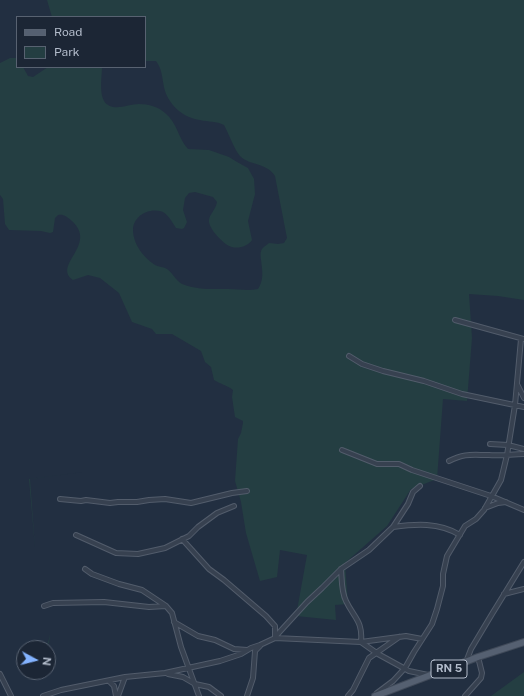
<!DOCTYPE html>
<html>
<head>
<meta charset="utf-8">
<style>
	body { margin:0 }
	#map { position:relative; width:524px; height:696px; overflow:hidden; background:#222f41; font-family:"Public Sans",sans-serif }
	canvas { display:block }
	.legend { position:absolute; left:16px; top:16px; width:130px; height:52px; box-sizing:border-box; background:#1c2635; border:1px solid #586271; margin:0; padding:5px 7px; list-style:none; font-size:12px; color:#b3bccb }
	.legend li { display:flex; align-items:center; gap:8px; height:20px }
	.legend b { width:20px; border:1px solid #586271 }
	.north { position:absolute; left:16px; top:640px; width:40px; height:40px; box-sizing:border-box; background:#1c2635; border:1px solid #586271; border-radius:50%; rotate:97deg; font-size:11px; font-weight:700; line-height:16px; text-align:center; color:#b3bccb }
	.north::after { content:''; display:block; margin:auto; width:14px; height:18px; background:#84b3ff; clip-path:polygon(50% 0,100% 100%,50% 72%,0 100%) }
</style>
</head>
<body>
<div id="map">
<canvas width="524" height="696"></canvas>
<ul class="legend">
<li><b style="height:5px;background:#556071"></b>Road</li>
<li><b style="height:11px;background:#243e42"></b>Park</li>
</ul>
<div class="north">N</div>
</div>
<script>
const context = document.querySelector('canvas').getContext('2d');
context.lineJoin = 'round';
function fill(path, color) {
  context.fillStyle = color;
  context.fill(path, 'evenodd');
}
function strokePath(path, color, width, dash) {
  context.strokeStyle = color;
  context.lineWidth = width;
  context.lineCap = dash ? 'butt' : 'round';
  context.setLineDash(dash || []);
  context.stroke(path);
}
function write(font, color, halo, rows, align = 'center') {
  context.font = font + ' "Public Sans",sans-serif';
  context.lineWidth = 4;
  context.setLineDash([]);
  context.textBaseline = 'middle';
  context.strokeStyle = halo;
  context.fillStyle = color;
  for (const [text, x, y, turn = 0] of rows) {
    context.save();
    context.translate(x, y);
    context.rotate((+turn || 0) * Math.PI / 180);
    context.textAlign = isNaN(turn) ? turn : align;
    if (halo) context.strokeText(text, 0, 0);
    context.fillText(text, 0, 0);
    context.restore();
  }
}
fill(new Path2D(`
	M 47,0 L 524,0 L 524,300 L 498,296 L 469,294 L 472,338 L 467,401 L 443,399 L 437,479 L 411,489 L 387,526 L 345,563 L 348,604 L 335,605 L 336,620 L 296,616 L 307,555 L 280,550 L 277,577 L 260,581 L 246,533 L 241,502 L 235,481 L 158,493 L 150,473 L 117,459 L 108,458 L 83,472 L 30,479 L 35,548 L 50,634 L 49,643 L 37,648 L 48,643 L 50,634 L 35,548 L 29,479 L 83,472 L 108,458 L 117,459 L 150,473 L 158,493 L 235,481 L 238,439 L 241,433 L 243,423 L 243,421 L 235,417 L 232,397 L 233,390 C 227,385 220,384 214,380 L 211,367 L 205,362 L 201,351 L 172,334 L 156,334 L 152,329 L 132,322 L 119,293 L 100,278 L 88,275 L 73,280 C 52,265 98,245 72,221 C 67,217 64,214 58,215 L 55,218 L 53,232 L 50,233 L 41,231 L 9,230 L 5,224 L 3,199 L 0,195 L 0,63 L 10,58 L 16,58 L 17,59 L 17,67 L 23,67 L 28,76 L 33,77 L 48,67 L 102,67 C 102,76 99,92 104,101 C 112,113 128,104 139,104 C 148,104 159,107 165,113 C 177,122 178,138 188,149 L 209,150 L 229,157 L 237,162 L 248,168 L 254,179 L 255,194 L 248,221 L 252,240 C 248,246 239,249 232,247 C 224,245 210,230 209,222 C 208,215 216,210 217,202 L 213,197 L 195,192 L 189,193 L 185,198 L 183,210 L 187,222 L 184,228 L 182,229 L 176,228 C 172,222 167,212 160,211 C 147,208 133,217 133,230 C 133,244 144,258 155,265 C 159,267 164,267 167,269 C 173,273 175,280 182,284 C 197,290 212,289 228,289 C 238,289 248,291 258,289 C 268,275 257,256 262,249 C 263,247 267,245 269,243 L 278,244 L 284,243 L 287,238 L 275,176 C 266,162 250,166 240,156 C 234,149 229,134 224,125 C 216,121 209,122 200,120 C 184,118 170,106 165,91 C 162,81 163,70 156,61 L 145,61 L 145,17 L 52,17 Z
	M 524,672 L 524,696 L 491,696 Z`), '#243e42');
const street = new Path2D(`
	M 455,320 L 524,339
	M 349,356 L 362,364 L 383,371 L 424,381 L 462,394 L 524,407
	M 517,384 L 524,398
	M 490,444 L 508,445 L 524,449
	M 342,450 L 377,464 L 399,464 L 412,470 L 491,496 L 524,510
	M 449,461 C 465,453 472,455 489,455 C 501,456 512,454 524,454
	M 60,499 L 81,501 L 86,500 L 110,503 L 118,502 L 137,502 L 149,500 L 165,499 L 191,503 L 232,493 L 247,491
	M 485,508 L 498,503 L 506,502
	M 393,527 C 415,524 439,522 460,535
	M 76,535 L 116,553 L 138,554 L 165,548 L 189,536 L 198,527 L 217,513 L 234,506
	M 85,569 L 92,574 L 119,584 L 142,590 L 166,606 L 172,613 L 181,647 L 199,696
	M 341,569 C 342,579 341,591 346,601 C 354,618 363,621 361,642 L 406,636 L 422,639
	M 504,594 L 524,589
	M 44,606 L 53,603 L 104,602 L 149,607 L 166,606
	M 174,622 L 198,636 L 215,640 L 234,649 L 247,650
	M 275,637 L 307,602 L 322,588 L 341,569 L 369,550 L 393,527 L 408,504 L 413,492 L 420,486
	M 275,638 L 361,642 L 378,654 L 409,671 L 428,675
	M 466,662 L 471,649 L 492,614 L 524,562
	M 0,674 L 11,696
	M 168,674 L 183,677 L 195,684 L 209,687 L 221,696
	M 109,681 L 114,686 L 116,696
	M 377,693 L 393,681 L 405,668 L 414,652 L 432,624 L 437,609 L 443,586 L 443,574 L 447,556 L 465,526 L 476,519 L 484,510 L 501,480 L 507,455 L 515,405 L 521,339
	M 43,696 L 61,690 L 125,677 L 165,673 L 220,661 L 241,654 L 251,648 L 260,645 L 275,638 L 275,626 L 266,616 L 224,580 L 209,569 L 182,539
	M 118,696 L 125,677
	M 247,696 L 253,678 L 255,651 L 260,646
	M 348,696 L 353,690 L 369,658 L 399,637
	M 465,696 L 481,678 L 482,673 L 478,657`);
const primary = new Path2D(`
	M 375,696 L 478,657 L 524,642`);
strokePath(street, '#525c6b', 6);
strokePath(primary, '#404a59', 8);
strokePath(street, '#374150', 4);
strokePath(primary, '#556071', 6);
for (const [x, y, w] of [
	[449,669,36]
]) {
  const box = new Path2D();
  box.roundRect(x - w / 2, y - 9, w, 18, 3);
  context.fillStyle = '#1c2635';
  context.fill(box);
  strokePath(box, '#b3bccb', 1);
}
write('bold 11px', '#b3bccb', null, [
	["RN 5",449,669]
]);
</script>
</body>
</html>
